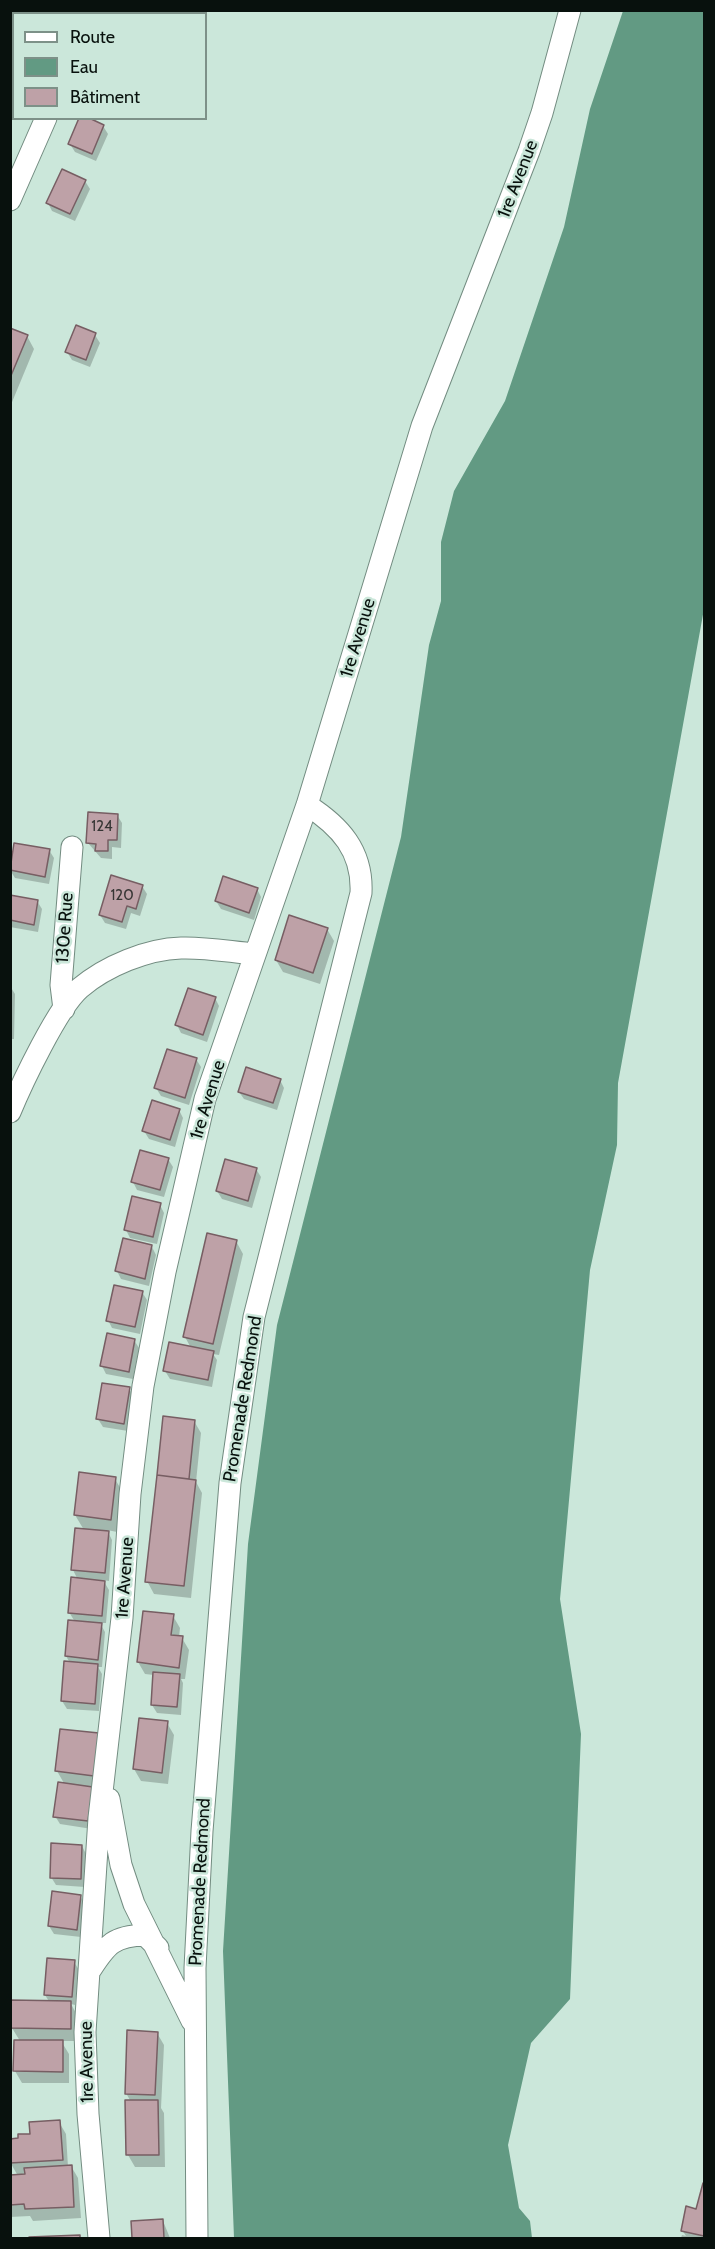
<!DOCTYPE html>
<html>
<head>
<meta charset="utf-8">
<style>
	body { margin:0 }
	#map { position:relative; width:715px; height:2249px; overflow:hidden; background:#cbe7da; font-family:Cabin,sans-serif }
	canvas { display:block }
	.frame { position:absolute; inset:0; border:12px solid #08110d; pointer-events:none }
	.legend { position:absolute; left:12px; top:12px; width:195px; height:108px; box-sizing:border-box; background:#cbe7da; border:2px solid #7d9188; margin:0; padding:8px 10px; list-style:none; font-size:18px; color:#08110d }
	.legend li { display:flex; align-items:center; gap:12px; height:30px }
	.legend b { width:30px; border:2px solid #7d9188 }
</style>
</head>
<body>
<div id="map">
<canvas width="715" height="2249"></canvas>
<div class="frame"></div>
<ul class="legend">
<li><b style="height:8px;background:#fff"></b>Route</li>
<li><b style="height:16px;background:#629a83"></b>Eau</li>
<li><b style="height:16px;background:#bea1a7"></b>Bâtiment</li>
</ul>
</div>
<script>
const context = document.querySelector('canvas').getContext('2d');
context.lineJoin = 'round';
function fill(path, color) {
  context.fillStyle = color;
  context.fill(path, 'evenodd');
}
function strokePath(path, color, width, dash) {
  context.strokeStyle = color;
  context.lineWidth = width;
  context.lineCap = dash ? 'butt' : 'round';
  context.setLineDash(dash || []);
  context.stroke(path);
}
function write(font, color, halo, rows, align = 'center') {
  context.font = font + ' Cabin,sans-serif';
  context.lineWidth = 5;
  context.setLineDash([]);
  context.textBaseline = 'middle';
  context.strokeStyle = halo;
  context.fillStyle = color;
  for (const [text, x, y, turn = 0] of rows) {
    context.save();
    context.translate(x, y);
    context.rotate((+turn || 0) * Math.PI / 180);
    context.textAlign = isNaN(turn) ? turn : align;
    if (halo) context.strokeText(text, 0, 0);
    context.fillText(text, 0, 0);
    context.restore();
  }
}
fill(new Path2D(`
	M 623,11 L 704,11 L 704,609 L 618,1083 L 617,1145 L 590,1270 L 560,1599 L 581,1734 L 570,1999 L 531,2043 L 508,2145 L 519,2208 L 530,2221 L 532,2238 L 234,2238 L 223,1951 L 248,1544 L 277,1325 L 401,837 L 429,645 L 441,601 L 441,542 L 454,491 L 505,401 L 564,227 L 590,109 Z`), '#629a83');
fill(new Path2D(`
	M 103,126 L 108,134 L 96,161 L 75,152 L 70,144 Z
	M 85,181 L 90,189 L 75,221 L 52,211 L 48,203 Z
	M 10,330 L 27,336 L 34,349 L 10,407 Z
	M 95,335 L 100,343 L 90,367 L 72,360 L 67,352 Z
	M 117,815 L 122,823 L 121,848 L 112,847 L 112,859 L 101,858 L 88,843 Z
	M 49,850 L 54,858 L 49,884 L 15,878 L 10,870 Z
	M 142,886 L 147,894 L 140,916 L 131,913 L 126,929 L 105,923 L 100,915 Z
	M 257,889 L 261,897 L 254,920 L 221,909 L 216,901 Z
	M 10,896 L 37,901 L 42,909 L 38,932 L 10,927 Z
	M 327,929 L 334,941 L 320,984 L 283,972 L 276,960 Z
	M 10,986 L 15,994 L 14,1039 L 10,1039 Z
	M 215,998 L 219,1006 L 207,1042 L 181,1033 L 177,1025 Z
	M 196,1059 L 201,1067 L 189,1105 L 161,1096 L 156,1088 Z
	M 280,1080 L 284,1088 L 277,1110 L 244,1099 L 239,1092 Z
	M 179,1110 L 183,1118 L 175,1147 L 149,1139 L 144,1131 Z
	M 168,1159 L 173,1167 L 164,1197 L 137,1190 L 133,1182 Z
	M 256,1169 L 261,1177 L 252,1208 L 222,1199 L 217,1191 Z
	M 160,1205 L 164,1213 L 157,1244 L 130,1238 L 126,1230 Z
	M 236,1241 L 243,1254 L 219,1355 L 213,1354 L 217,1360 L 212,1387 L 170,1379 L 165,1371 L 191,1348 L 185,1337 Z
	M 152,1247 L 156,1255 L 149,1286 L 121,1279 L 117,1271 Z
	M 142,1292 L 147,1300 L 140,1334 L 112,1328 L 108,1320 Z
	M 134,1340 L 139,1348 L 133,1379 L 106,1374 L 102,1366 Z
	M 129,1389 L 134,1396 L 128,1431 L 103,1427 L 98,1419 Z
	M 165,1418 L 194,1421 L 201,1433 L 196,1482 L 202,1493 L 191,1598 L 154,1594 L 147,1581 Z
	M 115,1479 L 122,1491 L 117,1532 L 107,1530 L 112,1540 L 109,1581 L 103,1580 L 109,1590 L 106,1623 L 100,1623 L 105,1632 L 102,1667 L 98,1667 L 102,1674 L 99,1711 L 67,1709 L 62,1701 L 70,1663 L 66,1656 L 75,1622 L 69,1612 L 78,1580 L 73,1570 L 84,1530 L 75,1515 Z
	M 173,1616 L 180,1628 L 179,1637 L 182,1638 L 189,1650 L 185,1679 L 181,1679 L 183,1683 L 181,1715 L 157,1713 L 152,1705 L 154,1675 L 145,1674 L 138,1662 Z
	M 167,1723 L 174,1735 L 168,1784 L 141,1781 L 134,1769 Z
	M 98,1735 L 100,1787 L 91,1786 L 97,1797 L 92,1829 L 60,1824 L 55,1816 L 65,1785 L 57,1771 Z
	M 82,1846 L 86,1854 L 85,1887 L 56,1885 L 51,1877 Z
	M 80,1896 L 85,1904 L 81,1937 L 54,1934 L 49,1926 Z
	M 74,1962 L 79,1970 L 75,2005 L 71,2004 L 77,2015 L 77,2041 L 61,2041 L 69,2054 L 69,2083 L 22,2083 L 15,2071 L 20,2041 L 12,2028 L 50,2003 L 45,1995 Z
	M 157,2033 L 164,2045 L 161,2108 L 164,2113 L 165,2167 L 135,2167 L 128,2155 L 131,2102 L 126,2093 Z
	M 59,2122 L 66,2134 L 68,2167 L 71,2166 L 78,2178 L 81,2218 L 33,2221 L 30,2216 L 10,2217 L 10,2176 L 18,2176 L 10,2162 Z
	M 704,2185 L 704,2238 L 681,2238 L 682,2235 L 686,2236 L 682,2230 L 697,2211 Z
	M 163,2221 L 170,2238 L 134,2238 L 133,2222 Z
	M 79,2236 L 80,2238 L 37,2238 Z`), '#0003');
const building = new Path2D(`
	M 79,118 L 89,118 L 104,125 L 92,154 L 68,144 Z
	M 62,169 L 86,180 L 70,214 L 46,203 Z
	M 76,325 L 96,333 L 86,360 L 65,352 Z
	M 10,328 L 28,335 L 10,378 Z
	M 88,812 L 118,814 L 117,840 L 108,840 L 108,851 L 95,851 L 96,844 L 86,843 Z
	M 14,843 L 50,849 L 45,877 L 10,870 Z
	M 111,875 L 143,885 L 136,909 L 127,906 L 122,922 L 99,915 Z
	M 223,876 L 258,888 L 249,913 L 215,901 Z
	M 10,895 L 38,900 L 34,925 L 10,920 Z
	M 289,915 L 328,928 L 313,973 L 275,960 Z
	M 188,988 L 216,997 L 203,1035 L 175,1025 Z
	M 167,1049 L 197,1058 L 185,1098 L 154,1088 Z
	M 246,1067 L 281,1079 L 273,1103 L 238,1092 Z
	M 152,1100 L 180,1109 L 170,1140 L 142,1131 Z
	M 140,1150 L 169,1158 L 160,1190 L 131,1182 Z
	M 225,1159 L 257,1168 L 248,1201 L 216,1191 Z
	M 132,1196 L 161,1203 L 153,1237 L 124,1230 Z
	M 207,1233 L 237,1240 L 213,1344 L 183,1337 Z
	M 123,1238 L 152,1245 L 145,1279 L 115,1271 Z
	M 114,1285 L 143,1291 L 135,1327 L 106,1321 Z
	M 107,1333 L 135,1339 L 129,1372 L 100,1366 Z
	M 169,1342 L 214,1351 L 208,1380 L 163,1371 Z
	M 102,1383 L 130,1387 L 124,1424 L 96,1419 Z
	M 163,1416 L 195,1420 L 189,1479 L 157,1475 Z
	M 79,1472 L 116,1477 L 111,1520 L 74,1515 Z
	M 157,1475 L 196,1480 L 184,1586 L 145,1582 Z
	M 75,1528 L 109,1531 L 105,1573 L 71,1570 Z
	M 71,1577 L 105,1581 L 102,1616 L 68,1613 Z
	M 143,1611 L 174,1614 L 171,1635 L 183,1636 L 179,1668 L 137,1662 Z
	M 68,1620 L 102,1623 L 98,1660 L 65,1656 Z
	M 64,1661 L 98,1664 L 95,1704 L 61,1701 Z
	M 153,1672 L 180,1674 L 177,1707 L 151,1705 Z
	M 139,1718 L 168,1721 L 162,1773 L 133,1769 Z
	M 60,1729 L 99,1733 L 94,1776 L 55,1771 Z
	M 58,1782 L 93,1787 L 88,1821 L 53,1817 Z
	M 51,1843 L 82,1845 L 81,1879 L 50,1878 Z
	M 52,1891 L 81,1895 L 77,1930 L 48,1926 Z
	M 47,1958 L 75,1960 L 72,1997 L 44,1995 Z
	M 10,2000 L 71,2001 L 71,2029 L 10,2028 Z
	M 127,2030 L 158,2032 L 155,2095 L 125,2094 Z
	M 14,2040 L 63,2040 L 63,2072 L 13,2071 Z
	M 125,2100 L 158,2100 L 159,2155 L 126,2155 Z
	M 60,2120 L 63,2160 L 10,2163 L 10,2139 L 18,2138 L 18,2134 L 30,2134 L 29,2122 Z
	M 72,2165 L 74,2207 L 25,2209 L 24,2204 L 10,2205 L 10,2175 L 25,2174 L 24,2168 Z
	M 703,2183 L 704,2183 L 704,2236 L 681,2231 L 686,2206 L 696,2209 Z
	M 163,2219 L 164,2238 L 132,2238 L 131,2221 Z
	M 80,2235 L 80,2238 L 29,2238 L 29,2237 Z`);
fill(building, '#bea1a7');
strokePath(building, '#775e63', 1.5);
const minor = new Path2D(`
	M 87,14 L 88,10
	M 10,103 L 14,104
	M 10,200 L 46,118
	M 64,1009 L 61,985 L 72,847
	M 10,1112 C 22,1083 58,1007 80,988 C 106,966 147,949 181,948 C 205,947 231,952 255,954
	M 109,1799 L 121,1865 L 134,1904 L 192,2021
	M 91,1969 C 107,1944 114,1936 145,1935 L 158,1948
	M 99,2238 L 88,2114 L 85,2032 L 99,1818 L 122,1618 L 130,1494 L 143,1386 L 165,1272 L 205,1099 L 307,805 L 422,426 L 529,151 L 542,113 L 570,10
	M 197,2238 L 195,1968 L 202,1831 L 230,1483 L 254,1317 L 361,893 C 363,851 340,826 307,805`);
strokePath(minor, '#738c81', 23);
strokePath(minor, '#fff', 21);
write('15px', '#363534', null, [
	["124",102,827],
	["120",122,896]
]);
write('18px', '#08110d', '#cbe7da', [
	["1re Avenue",518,179,-69],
	["1re Avenue",358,638,-73],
	["130e Rue",65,928,-86],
	["1re Avenue",208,1100,-73],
	["Promenade Redmond",243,1399,-81],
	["1re Avenue",125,1578,-86],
	["Promenade Redmond",200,1882,-87],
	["1re Avenue",87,2062,-91]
]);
</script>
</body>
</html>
